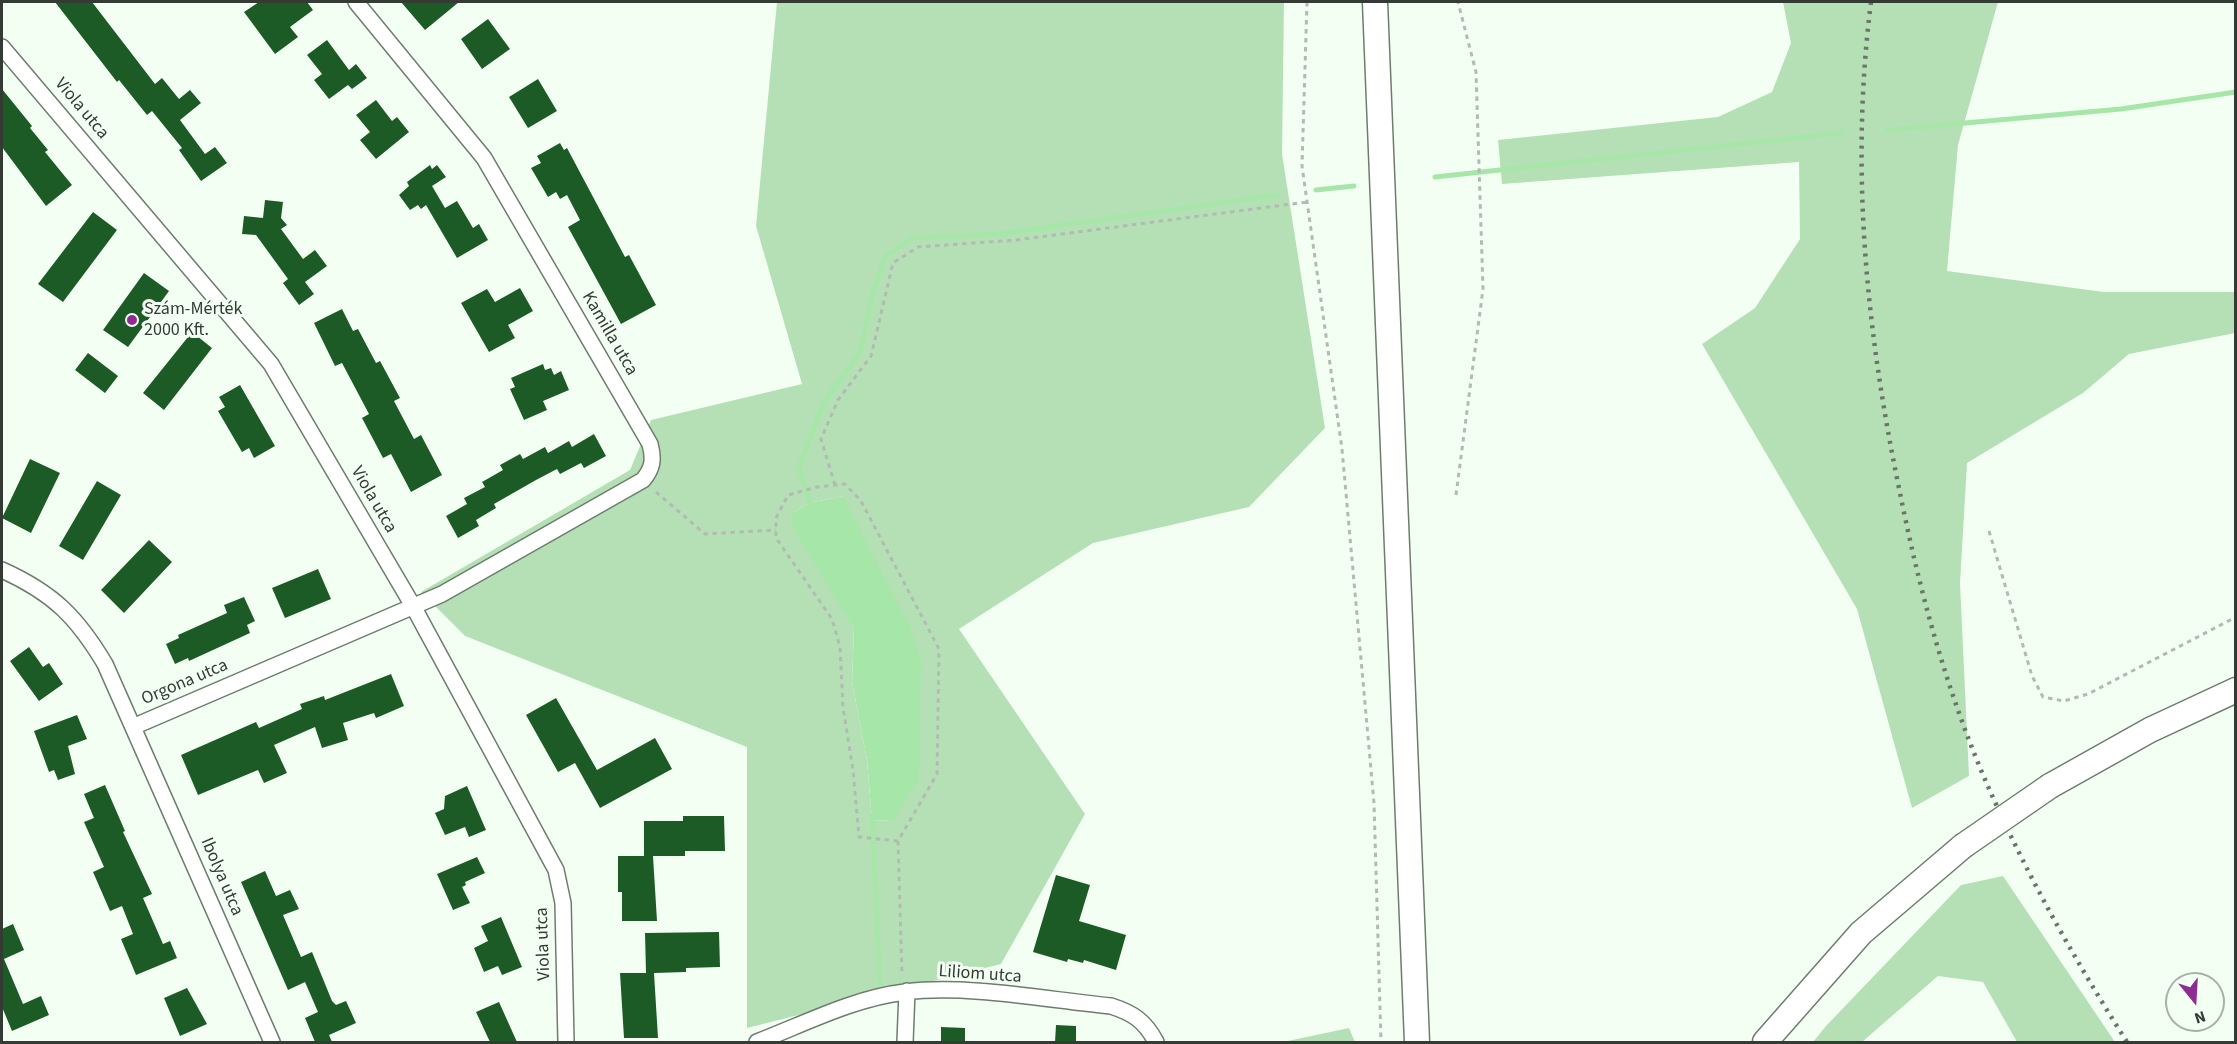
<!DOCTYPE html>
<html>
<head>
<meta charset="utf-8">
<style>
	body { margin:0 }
	#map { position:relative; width:2237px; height:1044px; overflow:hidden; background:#f4fff4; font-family:"Source Sans 3",sans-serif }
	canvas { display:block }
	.frame { position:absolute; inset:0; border:3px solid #343b35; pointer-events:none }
	.north { position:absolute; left:2165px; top:972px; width:60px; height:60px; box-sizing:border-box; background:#f4fff4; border:2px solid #a7b1a8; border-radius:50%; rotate:162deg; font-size:16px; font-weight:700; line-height:24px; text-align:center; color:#343b35 }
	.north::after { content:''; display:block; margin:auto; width:21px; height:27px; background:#8e2c93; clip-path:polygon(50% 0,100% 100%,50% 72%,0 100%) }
</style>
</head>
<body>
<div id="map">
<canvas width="2237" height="1044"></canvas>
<div class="frame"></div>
<div class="north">N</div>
</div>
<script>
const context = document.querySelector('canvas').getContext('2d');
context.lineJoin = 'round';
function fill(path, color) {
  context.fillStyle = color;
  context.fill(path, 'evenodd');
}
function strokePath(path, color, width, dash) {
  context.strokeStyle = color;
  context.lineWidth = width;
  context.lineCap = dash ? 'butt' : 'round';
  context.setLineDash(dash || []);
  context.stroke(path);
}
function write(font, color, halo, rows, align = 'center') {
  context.font = font + ' "Source Sans 3",sans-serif';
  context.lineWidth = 6;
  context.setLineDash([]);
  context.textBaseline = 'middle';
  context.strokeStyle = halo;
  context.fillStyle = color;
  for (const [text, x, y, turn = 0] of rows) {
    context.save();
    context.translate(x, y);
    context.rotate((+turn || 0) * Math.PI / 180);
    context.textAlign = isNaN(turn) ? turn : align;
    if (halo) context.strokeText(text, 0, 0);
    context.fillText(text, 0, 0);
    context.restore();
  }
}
fill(new Path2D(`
	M 777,2 L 1284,2 L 1282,154 L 1325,428 L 1249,507 L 1093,543 L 959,629 L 1085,814 L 1001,964 L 747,1028 L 747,747 L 465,636 L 421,592 L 630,470 L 651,420 L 802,384 L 756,226 ZM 843,496 L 893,821 L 872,820 L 867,760 L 852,682 L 854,629 L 794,512 L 809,503 Z
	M 1783,2 L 1998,2 L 1958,145 L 1947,271 L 2104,292 L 2235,292 L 2235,333 L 2129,354 L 2083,393 L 1967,463 L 1960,583 L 1969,776 L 1912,808 L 1857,609 L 1702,344 L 1755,308 L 1800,239 L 1799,162 L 1502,184 L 1498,140 L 1718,117 L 1772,92 L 1791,43 Z
	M 2003,876 L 2115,1042 L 2017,1042 L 1983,982 L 1938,976 L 1862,1042 L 1813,1042 L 1826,1026 L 1961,885 Z
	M 1349,1028 L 1355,1042 L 1283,1042 Z`), '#b5e0b6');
fill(new Path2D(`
	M 843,496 L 910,627 L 921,659 L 919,779 L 893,821 L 872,820 L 867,760 L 852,682 L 854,629 L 791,524 L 794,512 L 809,503 Z`), '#a6e6a9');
strokePath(new Path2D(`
	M 1887,130 L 2121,109 L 2236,92
	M 1435,177 L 1842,133
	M 1316,190 L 1354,186
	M 812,510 L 799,467 L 823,404 L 860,352 L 873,292 L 885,256 L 912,238 L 998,234 L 1277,195
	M 872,815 L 880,984`), '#a6e6a9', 5);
fill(new Path2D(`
	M 55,2 L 92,2 L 155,84 L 162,78 L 179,99 L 190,90 L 201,103 L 180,120 L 205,154 L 215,147 L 227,163 L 201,181 L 179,150 L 182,148 L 152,111 L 147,115 L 119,80 L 117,82 Z
	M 259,2 L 307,2 L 313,10 L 290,27 L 298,37 L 275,54 L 244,12 Z
	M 401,2 L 459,2 L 425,30 Z
	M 488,19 L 510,49 L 482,69 L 461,39 Z
	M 327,40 L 349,70 L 356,64 L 367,78 L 352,89 L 348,85 L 329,99 L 314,80 L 322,74 L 307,55 Z
	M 538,79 L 557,111 L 528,128 L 509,97 Z
	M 2,89 L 32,126 L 30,128 L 48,150 L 45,152 L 72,185 L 46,206 L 2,147 Z
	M 376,100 L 392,121 L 397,117 L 409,132 L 376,159 L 360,140 L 370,132 L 356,115 Z
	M 560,143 L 564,150 L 567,148 L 625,257 L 629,255 L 656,305 L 621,324 L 568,227 L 580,220 L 567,195 L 560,199 L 556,192 L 548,197 L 531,168 L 541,163 L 537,156 Z
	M 430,165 L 432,169 L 437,165 L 446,177 L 432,186 L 445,208 L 457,201 L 473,228 L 479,224 L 488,240 L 457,258 L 426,205 L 421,209 L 418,205 L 410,210 L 399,195 L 409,186 L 407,182 Z
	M 265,200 L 283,202 L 281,218 L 287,225 L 281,229 L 303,259 L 315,250 L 327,266 L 305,282 L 314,294 L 299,305 L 283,283 L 288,279 L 256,235 L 242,234 L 244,216 L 263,218 Z
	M 93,212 L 117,230 L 63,302 L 38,284 Z
	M 144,273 L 169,291 L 128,347 L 103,330 Z
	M 520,288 L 533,311 L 508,325 L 515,338 L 489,352 L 461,303 L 487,289 L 495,302 Z
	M 342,309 L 353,331 L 358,329 L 376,363 L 380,361 L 400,398 L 394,401 L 414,439 L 421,435 L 442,475 L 411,492 L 391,454 L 383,458 L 362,418 L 369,414 L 342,363 L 335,366 L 314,323 Z
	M 192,332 L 212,348 L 164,410 L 143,393 Z
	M 88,353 L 118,376 L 105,393 L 75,370 Z
	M 543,364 L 545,370 L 551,368 L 554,375 L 561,371 L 569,390 L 543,401 L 547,410 L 524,420 L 510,389 L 515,387 L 511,378 Z
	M 240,385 L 275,446 L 254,458 L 249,448 L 242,452 L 218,411 L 225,407 L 219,397 Z
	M 594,434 L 606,456 L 584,468 L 581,463 L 560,474 L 557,469 L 536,480 L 494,504 L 496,508 L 476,520 L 479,526 L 458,538 L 446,516 L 467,504 L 464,498 L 485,487 L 482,482 L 503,470 L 500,465 L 520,454 L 523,459 L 545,447 L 548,453 L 569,441 L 572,447 Z
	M 30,459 L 60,473 L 31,533 L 2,518 Z
	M 97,481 L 121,495 L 83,560 L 59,546 Z
	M 149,540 L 172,562 L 124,613 L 101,590 Z
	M 318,569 L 331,599 L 285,618 L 272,588 Z
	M 244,597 L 255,621 L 247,625 L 250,633 L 189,661 L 188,658 L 175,664 L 166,644 L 179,638 L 178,635 L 227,613 L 224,605 Z
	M 29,647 L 43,667 L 49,663 L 63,684 L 39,701 L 10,661 Z
	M 391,674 L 404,706 L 376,718 L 374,713 L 343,723 L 348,740 L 322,748 L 315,727 L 274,745 L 287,773 L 264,783 L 258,770 L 198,795 L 181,755 L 256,722 L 259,728 L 302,709 L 300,704 L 324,696 L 325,700 Z
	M 556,698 L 597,770 L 655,738 L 672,769 L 600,808 L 575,763 L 558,772 L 526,715 Z
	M 77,715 L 87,739 L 68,746 L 75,774 L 58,780 L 54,770 L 49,772 L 34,731 Z
	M 105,785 L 125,831 L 123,832 L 152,894 L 143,898 L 163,944 L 170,941 L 177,958 L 136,975 L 121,939 L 133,934 L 122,906 L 110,911 L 93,872 L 104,867 L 84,822 L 94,818 L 84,794 Z
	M 467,786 L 486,830 L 469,837 L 465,827 L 445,835 L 435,813 L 444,809 L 445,796 Z
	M 683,816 L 724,816 L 725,851 L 685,851 L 685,856 L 653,856 L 657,921 L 622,921 L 622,892 L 618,892 L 618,856 L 644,856 L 644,821 L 683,821 Z
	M 477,857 L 485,873 L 465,882 L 466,885 L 462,887 L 470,903 L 453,910 L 437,874 Z
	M 265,871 L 276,896 L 290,890 L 299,909 L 283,915 L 301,957 L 312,952 L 332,1001 L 336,1005 L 346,1001 L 356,1023 L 329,1035 L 332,1042 L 315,1042 L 305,1018 L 318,1012 L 305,982 L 288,990 L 241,882 Z
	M 1056,875 L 1090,885 L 1079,921 L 1126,935 L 1116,970 L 1084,960 L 1083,963 L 1068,959 L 1067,962 L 1033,952 Z
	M 501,917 L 522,967 L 502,975 L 498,966 L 484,972 L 474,948 L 488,941 L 481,926 Z
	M 13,924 L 24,950 L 4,959 L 23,1004 L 41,996 L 49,1015 L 12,1031 L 2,1007 L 2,929 Z
	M 719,932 L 720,967 L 686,968 L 686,972 L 654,973 L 658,1038 L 624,1038 L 620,973 L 646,973 L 645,933 Z
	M 187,988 L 207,1024 L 180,1036 L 164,998 Z
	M 499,1002 L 517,1042 L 490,1042 L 476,1012 Z
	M 1056,1025 L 1076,1026 L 1076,1042 L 1055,1042 Z
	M 941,1027 L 965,1028 L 965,1042 L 941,1042 Z`), '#1c5b25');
const minor = new Path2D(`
	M 2,47 L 271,364 L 413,606 L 556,870 L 563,903 L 566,1042
	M 2,570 C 53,593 77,617 105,664 L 272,1042
	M 135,726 L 442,594 L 643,480 C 653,468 654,459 650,444 L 484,158 L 356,2
	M 757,1042 C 804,1024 854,998 905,992 C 967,984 1048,1000 1111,1006 C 1133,1013 1145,1021 1156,1042
	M 905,1042 L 907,991`);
const primary = new Path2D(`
	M 1375,2 L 1417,1042
	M 2050,786 L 2150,730 L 2236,690
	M 1765,1042 L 1861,933 L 1963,846`);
strokePath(minor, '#6d7d6d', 18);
strokePath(primary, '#6d7d6d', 27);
strokePath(new Path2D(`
	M 1307,2 L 1302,166 L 1342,449 L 1374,803 L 1381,1042
	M 835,485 L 821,439 L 838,400 L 871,356 L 893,263 L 918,247 L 1016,240 L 1307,202
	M 656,492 L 705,534 L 776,530
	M 1456,495 L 1483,289 L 1476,72 L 1458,2
	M 1989,531 L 2032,676 L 2043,697 L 2064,701 L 2088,694 L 2236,617
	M 898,841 L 859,837 L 853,770 L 843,707 L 840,647 L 832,619 L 776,538 L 776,518 L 788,495 L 817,487 L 845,484 L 861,501 L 939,649 L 937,774 L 898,841 L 902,975`), '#b1bbb2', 3, [4.5, 4.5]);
strokePath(minor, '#fff', 15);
strokePath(primary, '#fff', 24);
strokePath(new Path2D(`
	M 1871,2 C 1850,167 1866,330 1900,493 C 1921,598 1950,704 1995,802 C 2033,886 2078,965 2127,1042`), '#6b736b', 4.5, [3, 6]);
const primaryBridge = new Path2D(`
	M 1963,846 L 2050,786`);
strokePath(primaryBridge, '#6d7d6d', 27, []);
strokePath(primaryBridge, '#fff', 24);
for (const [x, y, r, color] of [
	[132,320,6,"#8e2c93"]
]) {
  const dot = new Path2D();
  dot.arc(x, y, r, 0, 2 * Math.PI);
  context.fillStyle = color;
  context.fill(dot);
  strokePath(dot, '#f4fff4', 2);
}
write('18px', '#343b35', '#f4fff4', [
	["Viola utca",81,109,50],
	["Kamilla utca",609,334,60],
	["Viola utca",373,500,60],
	["Orgona utca",185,683,-23],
	["Ibolya utca",221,877,67],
	["Viola utca",544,944,-92],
	["Liliom utca",980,975,4]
]);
write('18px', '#343b35', '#f4fff4', [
	["Szám-Mérték",144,310],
	["2000 Kft.",144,331]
], 'left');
</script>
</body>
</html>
